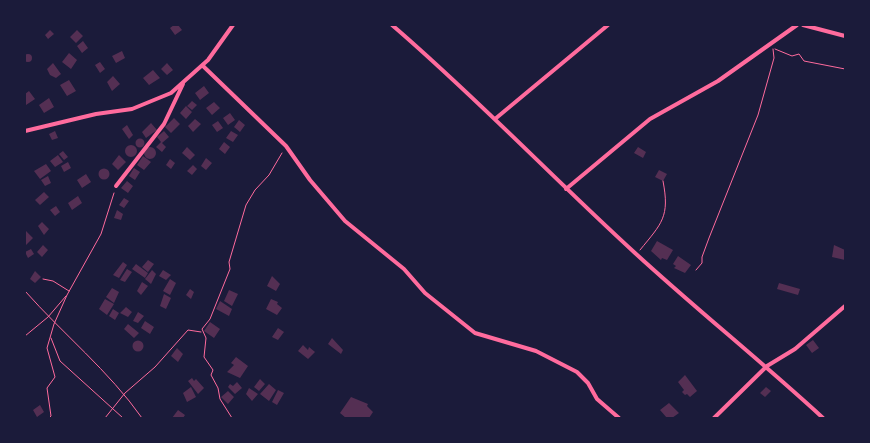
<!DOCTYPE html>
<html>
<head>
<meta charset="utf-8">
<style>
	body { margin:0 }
	#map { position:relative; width:870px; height:443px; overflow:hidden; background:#1b1b3a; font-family:Lato,sans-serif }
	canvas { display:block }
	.frame { position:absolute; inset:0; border:26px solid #1b1b3a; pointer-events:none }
</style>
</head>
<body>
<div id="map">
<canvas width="870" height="443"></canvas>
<div class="frame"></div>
</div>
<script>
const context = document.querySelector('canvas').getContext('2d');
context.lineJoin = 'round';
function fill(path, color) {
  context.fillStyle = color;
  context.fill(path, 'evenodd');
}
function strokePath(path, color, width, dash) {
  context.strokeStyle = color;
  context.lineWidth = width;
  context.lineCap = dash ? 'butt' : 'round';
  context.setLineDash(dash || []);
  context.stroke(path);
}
fill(new Path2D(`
	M 174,25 L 178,25 L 182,30 L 175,35 L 170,28 Z
	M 50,30 L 54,34 L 48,39 L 45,35 Z
	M 77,30 L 83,36 L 76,43 L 70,37 Z
	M 83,41 L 88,48 L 82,53 L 77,46 Z
	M 122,51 L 125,58 L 116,63 L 112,56 Z
	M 69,53 L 77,60 L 71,69 L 62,62 Z
	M24 58a4 4 0 1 1 8 0a4 4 0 1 1-8 0Z
	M 100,62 L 105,69 L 100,73 L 95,65 Z
	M 53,63 L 61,74 L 56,78 L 50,75 L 47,69 Z
	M 167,63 L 173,70 L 167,75 L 161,69 Z
	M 153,70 L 160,78 L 149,85 L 143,78 Z
	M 113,76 L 120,84 L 112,91 L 107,82 Z
	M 69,80 L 76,91 L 67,96 L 60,85 Z
	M 204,86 L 209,93 L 200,100 L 195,93 Z
	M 29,91 L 35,99 L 26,105 L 25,94 Z
	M 49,98 L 54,107 L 44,113 L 39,105 Z
	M 192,101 L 197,105 L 192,110 L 187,106 Z
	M 214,102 L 220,108 L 212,115 L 206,108 Z
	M 186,106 L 192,112 L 186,119 L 180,113 Z
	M 230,113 L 235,120 L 228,125 L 223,118 Z
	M 174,118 L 180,124 L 171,133 L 165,127 Z
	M 195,119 L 201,124 L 193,132 L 188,126 Z
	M 239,120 L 245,125 L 240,132 L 234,127 Z
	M 218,121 L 223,128 L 217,132 L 212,125 Z
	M 151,123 L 157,130 L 146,138 L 142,132 Z
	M 127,125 L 133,135 L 129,139 L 122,129 Z
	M 55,131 L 58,138 L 52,140 L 49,134 Z
	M 164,131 L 169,137 L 162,143 L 166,147 L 162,152 L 156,147 L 161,142 L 157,137 Z
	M 231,131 L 238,135 L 233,142 L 226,138 Z
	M135.5 143a4.5 4.5 0 1 1 9 0a4.5 4.5 0 1 1-9 0Z
	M 224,142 L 230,147 L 225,154 L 219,149 Z
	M125 151a6 6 0 1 1 12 0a6 6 0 1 1-12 0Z
	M144 153a6 6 0 1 1 12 0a6 6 0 1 1-12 0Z
	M 187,147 L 195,155 L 190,160 L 182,153 Z
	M 638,147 L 646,152 L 643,158 L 634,153 Z
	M 63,151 L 68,157 L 64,160 L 59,154 Z
	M 58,155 L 63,162 L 55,167 L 50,161 Z
	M 119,155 L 126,162 L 118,170 L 112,164 Z
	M 143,156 L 151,162 L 144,170 L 137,165 Z
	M 206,158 L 212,163 L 206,170 L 201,166 Z
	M 170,159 L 175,163 L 171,169 L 166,165 Z
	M 68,162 L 71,168 L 64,172 L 61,166 Z
	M 46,164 L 51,171 L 40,179 L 34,171 Z
	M 193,165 L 197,169 L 192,175 L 187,171 Z
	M 134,168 L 140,172 L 135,180 L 129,176 Z
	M98.5 174a5.5 5.5 0 1 1 11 0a5.5 5.5 0 1 1-11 0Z
	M 659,170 L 667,174 L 663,181 L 655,177 Z
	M 86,174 L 91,182 L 82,188 L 77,180 Z
	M 48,176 L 51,183 L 45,186 L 41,180 Z
	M 127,181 L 133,186 L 128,193 L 121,188 Z
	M 44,192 L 49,197 L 40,205 L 35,200 Z
	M 78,196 L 82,203 L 72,210 L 68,203 Z
	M 124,198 L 129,201 L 124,208 L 119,205 Z
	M 56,206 L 60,212 L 55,216 L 50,210 Z
	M 117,210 L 123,214 L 121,220 L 114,218 Z
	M 42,222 L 49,229 L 44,235 L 38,226 Z
	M 26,231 L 33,238 L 26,245 L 25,233 Z
	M 657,241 L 673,250 L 667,260 L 662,258 L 661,260 L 651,251 Z
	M 43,245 L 48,250 L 42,257 L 37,252 Z
	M 834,245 L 845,250 L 845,260 L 832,257 Z
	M 31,249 L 34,254 L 28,258 L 25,252 Z
	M 678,256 L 691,265 L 685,273 L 674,268 L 676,266 L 673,264 Z
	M 148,260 L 154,264 L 148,272 L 142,267 Z
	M 123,262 L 127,265 L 119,278 L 113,275 Z
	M 136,264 L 148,273 L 145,278 L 132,269 Z
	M 127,269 L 132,272 L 125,282 L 120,280 Z
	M 152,270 L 156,274 L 151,284 L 145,279 Z
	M 163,270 L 171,275 L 166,280 L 159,276 Z
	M 35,271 L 41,277 L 35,283 L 30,279 Z
	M 272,276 L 280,284 L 276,291 L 267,286 Z
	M 170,279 L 176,283 L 170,295 L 163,291 Z
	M 142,282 L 148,286 L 141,295 L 137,291 Z
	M 779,283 L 800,289 L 798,295 L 777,289 Z
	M 112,288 L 119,292 L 114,303 L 106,297 Z
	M 190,289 L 194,292 L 191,299 L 186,295 Z
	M 229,290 L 238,294 L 232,306 L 224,301 Z
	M 164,294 L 171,298 L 166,309 L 160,306 Z
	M 105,299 L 114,304 L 107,315 L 99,309 Z
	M 271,299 L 278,302 L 277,304 L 282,308 L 277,315 L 266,309 Z
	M 220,301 L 232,309 L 229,316 L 216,309 Z
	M 126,307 L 132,312 L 128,317 L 120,313 Z
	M 113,309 L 119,313 L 115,320 L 109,316 Z
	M 138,312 L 144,316 L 138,323 L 133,321 Z
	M 145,321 L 154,327 L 150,334 L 141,328 Z
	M 210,322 L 220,329 L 214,338 L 204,331 Z
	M 128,324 L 139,333 L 134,338 L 124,329 Z
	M 278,328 L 284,332 L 278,340 L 272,337 Z
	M 332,338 L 343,350 L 341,354 L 328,344 Z
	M 813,340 L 819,348 L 812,353 L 806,345 Z
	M132.5 346a5.5 5.5 0 1 1 11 0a5.5 5.5 0 1 1-11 0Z
	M 303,345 L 308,350 L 309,347 L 315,352 L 308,359 L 298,351 Z
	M 177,348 L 183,354 L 178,362 L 171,356 Z
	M 236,357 L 248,366 L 240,378 L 227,372 L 234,365 L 231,363 Z
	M 685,375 L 697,391 L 690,397 L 687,394 L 685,395 L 682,392 L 684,390 L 678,382 Z
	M 192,378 L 194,381 L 196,379 L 204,388 L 198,394 L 188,381 Z
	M 260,379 L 265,384 L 259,391 L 254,387 Z
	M 237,382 L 242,388 L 235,394 L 228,387 L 230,384 L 233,386 Z
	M 269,384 L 276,390 L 269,401 L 260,394 Z
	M 191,387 L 196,397 L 187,402 L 183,393 Z
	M 766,387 L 771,391 L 765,397 L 760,393 Z
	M 249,388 L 258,394 L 252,401 L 246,394 Z
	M 278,390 L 284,393 L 277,405 L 272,402 Z
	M 228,391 L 234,397 L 228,404 L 221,397 Z
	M 351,397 L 368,404 L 367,406 L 373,412 L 369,418 L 346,418 L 340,413 Z
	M 669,403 L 679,413 L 672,418 L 667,418 L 660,410 Z
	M 40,405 L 44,412 L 37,417 L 33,410 Z
	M 178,410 L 185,415 L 183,418 L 172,418 Z`), '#542f53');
strokePath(new Path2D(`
	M 775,49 L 792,56 L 799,54 L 804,61 L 845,69
	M 640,250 C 662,223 670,217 663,181
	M 696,270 L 702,263 L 702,257 L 709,238 L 758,115 L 774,58 L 773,49
	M 43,279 L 53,281 L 69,291
	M 25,291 C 63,334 109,371 142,418
	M 25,336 L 48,317 L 66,296
	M 51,338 L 60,361 L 123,418
	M 49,418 L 51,416 L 47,388 L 55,377 L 47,348 L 54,324 L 67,295 L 101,234 L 114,193
	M 105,418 L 125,393 L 155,367 L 188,330 L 201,332
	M 232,418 L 220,399 L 218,388 L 211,375 L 213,370 L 204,357 L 206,338 L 202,329 L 210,319 L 230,269 L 229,262 L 246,205 L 255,190 L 269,175 L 282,153`), '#ff6b9d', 1);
strokePath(new Path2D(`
	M 392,25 C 476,97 553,178 635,253 C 696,309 761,361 823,418
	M 803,25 L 845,36
	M 203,66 L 286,146 L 310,180 L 345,221 L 404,269 L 425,293 L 475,333 L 536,351 L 577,372 L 588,383 L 597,399 L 619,418
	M 495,119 L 608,25
	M 25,131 L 96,114 L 132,109 L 171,93 L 208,60 L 233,25
	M 116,186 L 164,124 L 183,84
	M 566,189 L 650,119 L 718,81 L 797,25
	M 714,418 L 767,366 L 795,349 L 845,306`), '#ff6b9d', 4);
</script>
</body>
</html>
